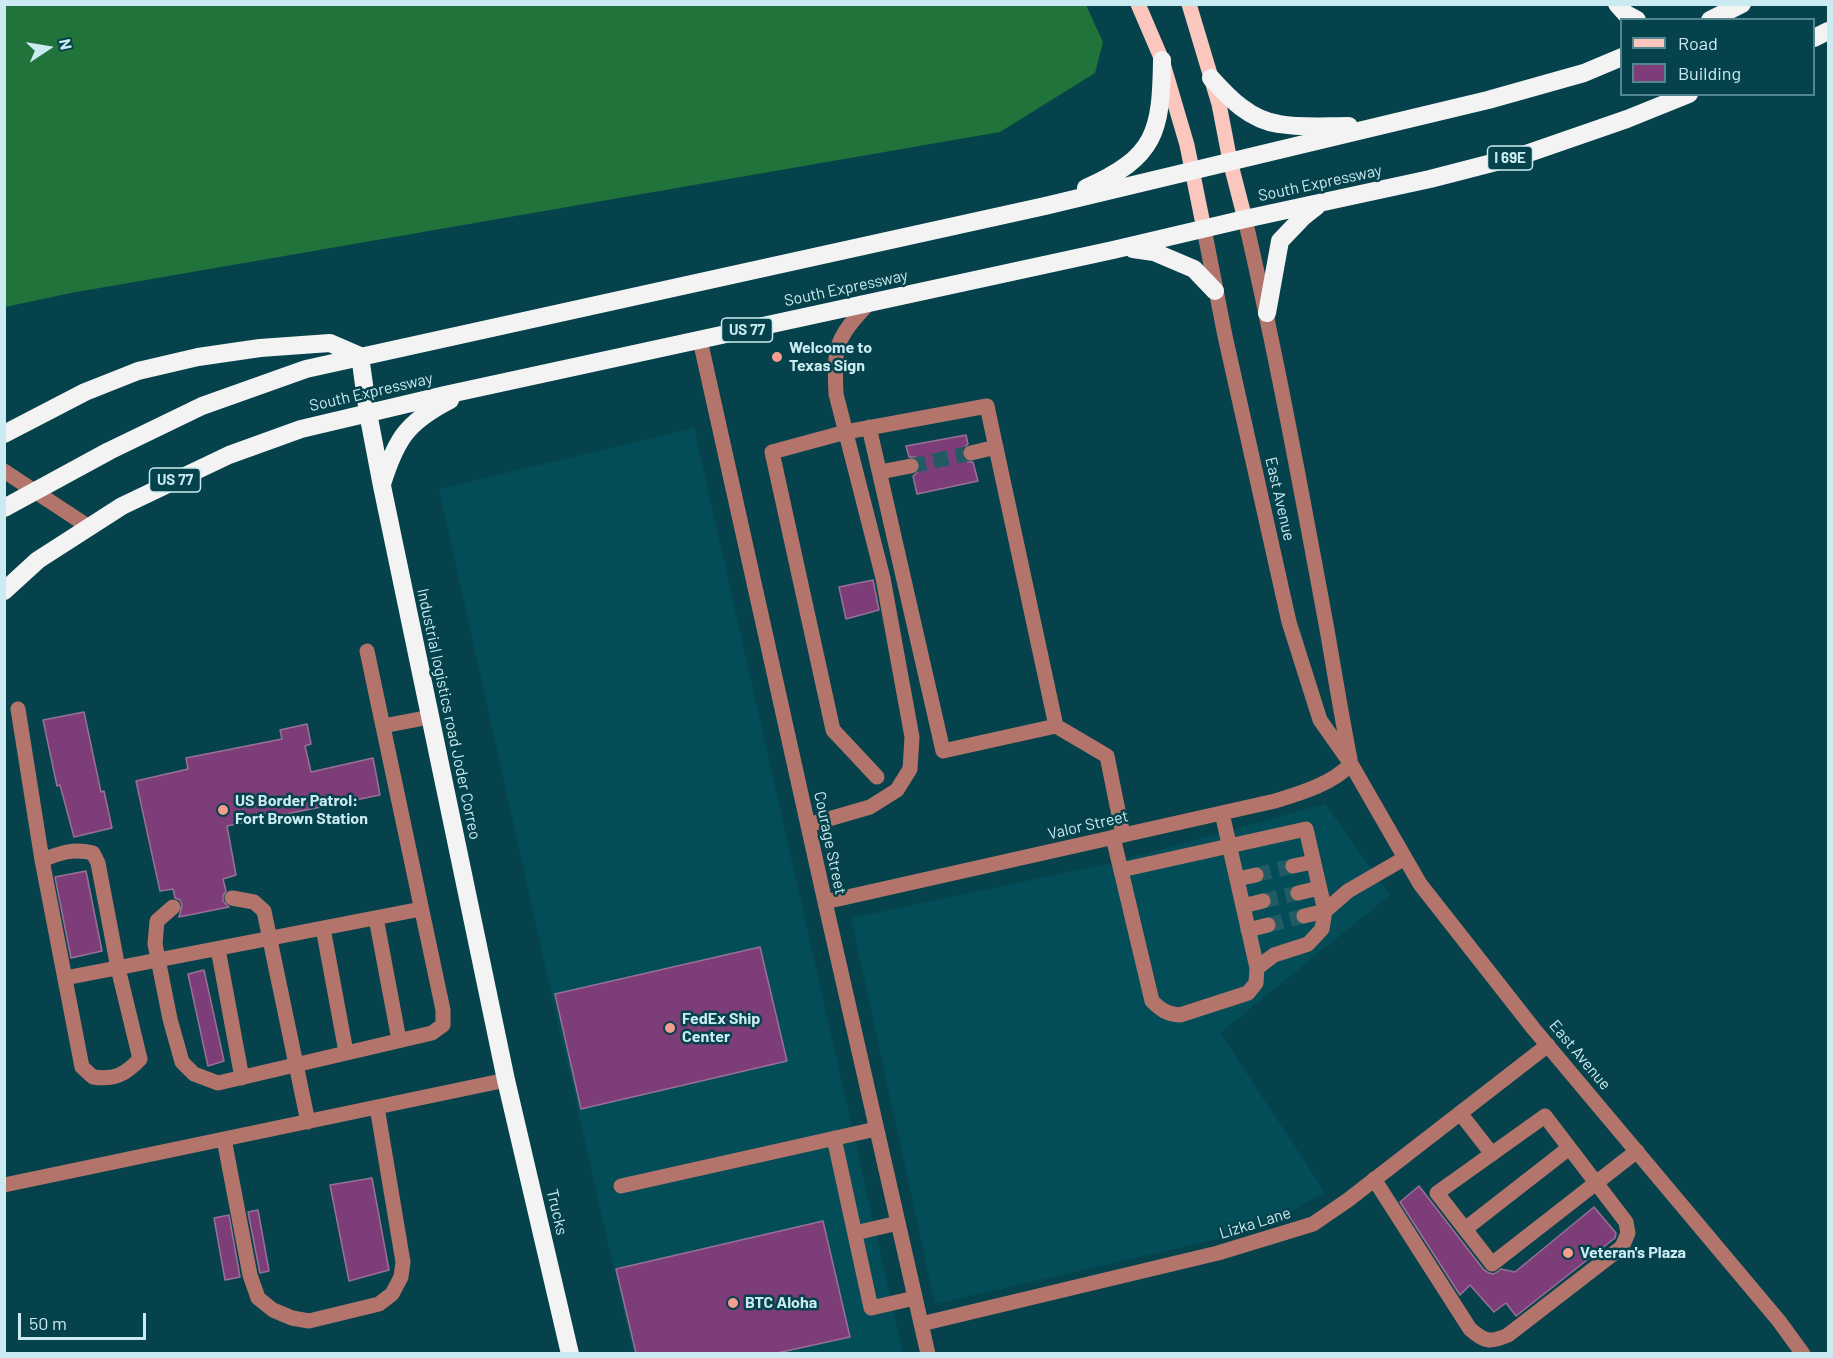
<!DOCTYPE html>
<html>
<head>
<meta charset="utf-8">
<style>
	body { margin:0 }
	#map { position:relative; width:1833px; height:1358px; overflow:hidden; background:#06424b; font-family:Barlow,sans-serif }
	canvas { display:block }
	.frame { position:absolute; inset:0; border:6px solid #caebf1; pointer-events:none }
	.legend { position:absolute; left:1620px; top:18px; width:195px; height:78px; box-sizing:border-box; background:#06424b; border:2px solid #54868d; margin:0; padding:8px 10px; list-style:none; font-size:18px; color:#caebf1 }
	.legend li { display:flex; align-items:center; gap:12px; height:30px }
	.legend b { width:30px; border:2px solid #54868d }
	.north { position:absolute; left:18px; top:18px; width:60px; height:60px; -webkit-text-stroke:4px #06424b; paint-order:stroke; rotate:78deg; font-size:16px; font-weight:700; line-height:24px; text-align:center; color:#caebf1 }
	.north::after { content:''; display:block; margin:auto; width:21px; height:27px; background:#caebf1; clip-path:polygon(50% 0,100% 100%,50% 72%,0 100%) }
	.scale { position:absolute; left:18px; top:1313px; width:128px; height:27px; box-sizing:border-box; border:3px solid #caebf1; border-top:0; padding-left:8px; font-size:18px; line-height:21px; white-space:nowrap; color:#caebf1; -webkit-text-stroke:4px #06424b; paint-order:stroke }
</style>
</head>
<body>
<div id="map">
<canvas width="1833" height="1358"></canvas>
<div class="frame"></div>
<ul class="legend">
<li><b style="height:8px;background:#fac6bd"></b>Road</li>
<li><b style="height:16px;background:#7d3d78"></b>Building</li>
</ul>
<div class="north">N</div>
<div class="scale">50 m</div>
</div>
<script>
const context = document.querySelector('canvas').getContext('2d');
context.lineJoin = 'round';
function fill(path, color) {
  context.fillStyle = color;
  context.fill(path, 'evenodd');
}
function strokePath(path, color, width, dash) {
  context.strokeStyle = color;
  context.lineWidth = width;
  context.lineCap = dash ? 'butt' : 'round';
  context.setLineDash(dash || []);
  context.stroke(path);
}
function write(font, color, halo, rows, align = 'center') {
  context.font = font + ' Barlow,sans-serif';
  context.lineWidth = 5;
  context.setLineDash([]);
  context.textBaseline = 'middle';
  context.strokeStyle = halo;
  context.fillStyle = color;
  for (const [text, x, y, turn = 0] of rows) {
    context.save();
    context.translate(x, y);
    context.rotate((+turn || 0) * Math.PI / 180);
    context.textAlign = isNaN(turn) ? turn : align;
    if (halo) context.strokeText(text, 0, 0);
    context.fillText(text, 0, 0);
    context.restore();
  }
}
fill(new Path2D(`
	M 694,428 L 903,1353 L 633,1353 L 550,988 L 439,489 Z
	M 1325,804 L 1390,895 L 1220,1033 L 1325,1192 L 1262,1229 L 935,1304 L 851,918 L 1107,864 Z`), '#024d57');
fill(new Path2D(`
	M 1086,5 L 1103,42 L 1095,73 L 1000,132 L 71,293 L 5,307 L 5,5 Z`), '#1f733b');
const building = new Path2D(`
	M 966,435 L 968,444 L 962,450 L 962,456 L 968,462 L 973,462 L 978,481 L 917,494 L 913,476 L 920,470 L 920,464 L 915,457 L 909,457 L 906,446 Z
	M 873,580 L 879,610 L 846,619 L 839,587 Z
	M 84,712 L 101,792 L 104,791 L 112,828 L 74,837 L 60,785 L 57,786 L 43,720 Z
	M 307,724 L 311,744 L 305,746 L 311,772 L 373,758 L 380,795 L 227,826 L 236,875 L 223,879 L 226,891 L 223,896 L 223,901 L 229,907 L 179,917 L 182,905 L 180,900 L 175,898 L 173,889 L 160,891 L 136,781 L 188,769 L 186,758 L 282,739 L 280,730 Z
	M 86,871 L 102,951 L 71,958 L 55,877 Z
	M 760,947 L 787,1061 L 581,1109 L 555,994 Z
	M 204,970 L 224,1061 L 208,1066 L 188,974 Z
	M 372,1178 L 389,1270 L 349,1281 L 330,1185 Z
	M 1419,1186 L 1484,1270 L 1489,1273 L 1494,1274 L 1501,1269 L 1515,1272 L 1594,1207 L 1616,1233 L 1615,1238 L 1516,1316 L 1506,1303 L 1494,1312 L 1470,1285 L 1460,1295 L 1400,1202 Z
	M 258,1210 L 269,1271 L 260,1273 L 248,1212 Z
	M 229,1215 L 240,1277 L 225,1280 L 214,1218 Z
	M 823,1221 L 850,1337 L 777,1353 L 636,1353 L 616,1269 Z`);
fill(building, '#7d3d78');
strokePath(building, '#997195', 1.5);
strokePath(new Path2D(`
	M 911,466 L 971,453
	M 1256,875 L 1293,866
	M 1263,901 L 1298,893
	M 1268,925 L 1304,916`), '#235b64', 15, [15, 8]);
strokePath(new Path2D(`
	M 1245,219 C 1276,353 1301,489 1326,624 C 1334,669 1341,714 1350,759
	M 1204,229 L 1225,336 L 1289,622 L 1320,720 L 1351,764 L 1420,884 L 1533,1028 L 1779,1321 L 1803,1354
	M 700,340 L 825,902 L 928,1354
	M 869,427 L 943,751 L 1056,726
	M 971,453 L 996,447
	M 4,471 L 89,527
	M 880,472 L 911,466
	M 18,709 L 42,860 L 82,1067 L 93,1077 C 114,1080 125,1075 140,1059 L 118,968 L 98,863 L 93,853 C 73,848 60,853 42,860
	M 383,726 L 430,717
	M 877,777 L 833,730 L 772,452 L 846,432 L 987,406 L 1056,726 L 1107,756 L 1123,835
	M 1222,813 L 1257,968
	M 808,825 L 870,807 L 897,790 L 910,769 L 912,737 L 883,578 L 836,394 C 834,346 835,339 869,303
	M 1113,837 L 1152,1001 C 1161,1010 1167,1014 1180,1015 L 1248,993 L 1256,983 L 1257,968 L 1274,955 L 1308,944 L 1322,929 L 1325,911 L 1348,891 L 1405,858
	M 1293,866 L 1313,862
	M 1121,870 L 1306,829 L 1325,911 L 1304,916
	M 1237,879 L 1256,875
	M 1298,893 L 1319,888
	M 232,898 L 254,902 L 264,911 L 308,1122
	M 825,902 L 1275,801 C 1301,793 1332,784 1351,764
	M 1243,906 L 1263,901
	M 173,907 L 157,921 L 155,944 L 170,1019 L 182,1062 L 194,1074 L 218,1083 L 432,1033 L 443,1025 L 443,1010 L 367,651
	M 376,918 L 399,1040
	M 323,928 L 346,1052
	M 1248,930 L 1268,925
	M 218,949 L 242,1078
	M 65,978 L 421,909
	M 1460,1113 L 1492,1154
	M 834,1138 L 871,1308 L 915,1298
	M 224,1139 L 250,1275 L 258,1298 L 273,1310 L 292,1318 L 309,1321 L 379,1304 L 392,1294 L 401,1277 L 403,1262 L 377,1107
	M 1374,1179 L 1470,1329 C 1485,1342 1490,1343 1508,1335 L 1622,1247 L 1628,1233 L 1626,1222 L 1545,1116 L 1437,1193 L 1492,1264 L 1637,1151
	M 4,1185 L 506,1080
	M 621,1186 L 876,1129
	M 1465,1229 L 1569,1148
	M 855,1233 L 898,1223
	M 921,1324 L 1218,1253 L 1313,1224 L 1348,1200 L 1548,1045`), '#b3756b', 15);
strokePath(new Path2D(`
	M 1138,4 L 1162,60 L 1187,145 L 1204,229
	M 1189,4 L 1219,104 L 1230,161 L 1245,219`), '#fac6bd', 15);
strokePath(new Path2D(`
	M 1617,4 L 1626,14 L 1637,20
	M 1710,20 L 1742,4
	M 1814,38 L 1828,31
	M 1211,78 C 1229,98 1250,120 1279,124 C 1301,128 1326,126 1349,126
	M 1086,188 C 1156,157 1161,132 1162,60
	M 1133,249 L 1154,252 L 1194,269 L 1215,291
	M 1267,313 L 1280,241 L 1303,217 L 1317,206
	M 360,356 L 368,413 L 382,486 L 506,1080 L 570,1354
	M 4,434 L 85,392 L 138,371 L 198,357 L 260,348 L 330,343 L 360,356
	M 382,484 C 396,439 407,422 450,400
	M 4,508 L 109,451 L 202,406 L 306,369 L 1045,206 L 1488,100 L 1584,73 L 1622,57
	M 4,591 L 38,560 L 122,506 L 229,455 L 301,429 L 445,395 L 1113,250 L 1245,219 L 1430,179 L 1523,155 L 1627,119 L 1689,94`), '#f3f3f3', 18);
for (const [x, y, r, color] of [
	[777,357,6,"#f59d8e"],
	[223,810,6,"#f59d8e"],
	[670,1028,6,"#f59d8e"],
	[1568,1253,6,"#f59d8e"],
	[733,1303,6,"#f59d8e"]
]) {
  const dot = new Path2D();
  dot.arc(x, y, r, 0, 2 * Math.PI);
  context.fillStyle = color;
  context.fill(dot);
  strokePath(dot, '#06424b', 2);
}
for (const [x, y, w] of [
	[1510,158,45],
	[747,330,51],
	[175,480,51]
]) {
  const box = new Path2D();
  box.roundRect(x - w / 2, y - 12, w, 24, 4.5);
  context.fillStyle = '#06424b';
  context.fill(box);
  strokePath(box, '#caebf1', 1.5);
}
write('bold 15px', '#caebf1', null, [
	["I 69E",1510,158],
	["US 77",747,330],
	["US 77",175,480]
]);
write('16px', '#caebf1', '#06424b', [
	["South Expressway",1320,183,-12],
	["South Expressway",846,288,-12],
	["South Expressway",371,392,-13],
	["East Avenue",1280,499,77],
	["Industrial logistics road Joder Correo",449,714,78],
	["Valor Street",1088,825,-13],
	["Courage Street",830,843,78],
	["East Avenue",1580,1055,50],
	["Trucks",557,1212,77],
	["Lizka Lane",1255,1223,-17]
]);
write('bold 16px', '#caebf1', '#06424b', [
	["Welcome to",789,348],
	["Texas Sign",789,366],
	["US Border Patrol:",235,801],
	["Fort Brown Station",235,819],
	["FedEx Ship",682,1019],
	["Center",682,1037],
	["Veteran's Plaza",1580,1253],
	["BTC Aloha",745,1303]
], 'left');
</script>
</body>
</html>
